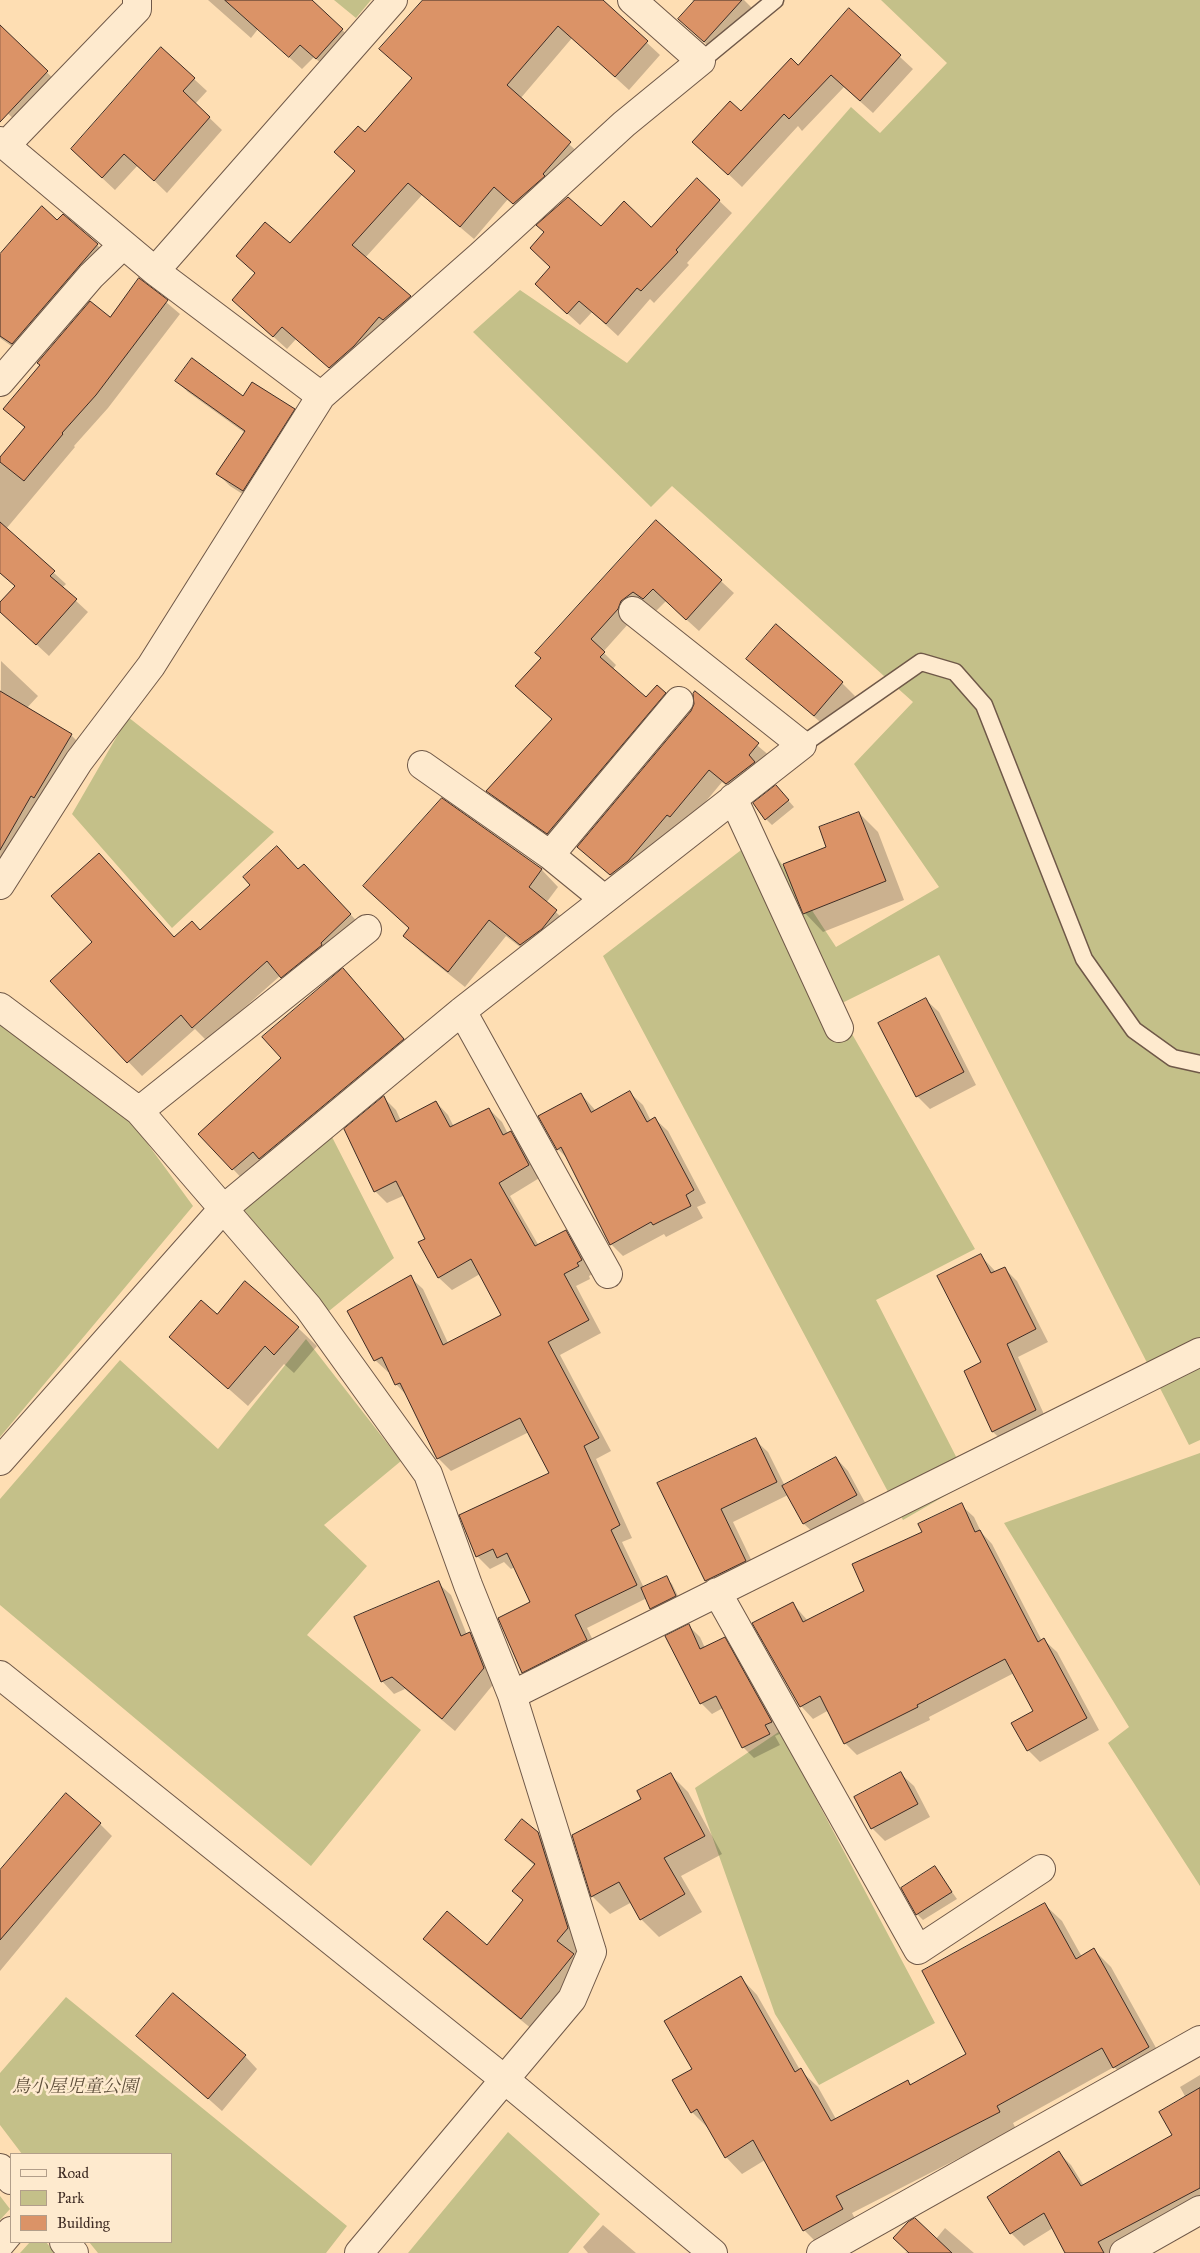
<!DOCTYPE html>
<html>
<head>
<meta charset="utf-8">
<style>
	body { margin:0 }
	#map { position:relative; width:1200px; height:2253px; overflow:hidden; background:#fedeb3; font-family:"IM FELL Great Primer",serif }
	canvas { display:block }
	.legend { position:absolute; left:10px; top:2153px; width:162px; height:90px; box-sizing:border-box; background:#feeace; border:1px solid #b29e8a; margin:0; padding:6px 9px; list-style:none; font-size:15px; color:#3f2c24 }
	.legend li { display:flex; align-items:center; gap:10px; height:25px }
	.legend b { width:25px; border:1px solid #b29e8a }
</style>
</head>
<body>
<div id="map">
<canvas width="1200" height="2253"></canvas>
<ul class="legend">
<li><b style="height:6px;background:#feeace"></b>Road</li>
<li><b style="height:14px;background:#c4c089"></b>Park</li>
<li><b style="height:14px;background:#db9367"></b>Building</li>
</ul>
</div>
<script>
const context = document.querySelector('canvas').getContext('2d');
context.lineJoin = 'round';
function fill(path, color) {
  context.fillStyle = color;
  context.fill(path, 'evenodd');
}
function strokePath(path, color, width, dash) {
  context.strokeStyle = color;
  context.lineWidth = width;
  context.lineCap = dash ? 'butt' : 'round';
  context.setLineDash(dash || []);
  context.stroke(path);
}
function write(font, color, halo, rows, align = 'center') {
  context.font = font + ' "IM FELL Great Primer","Noto Serif JP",serif';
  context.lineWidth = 5;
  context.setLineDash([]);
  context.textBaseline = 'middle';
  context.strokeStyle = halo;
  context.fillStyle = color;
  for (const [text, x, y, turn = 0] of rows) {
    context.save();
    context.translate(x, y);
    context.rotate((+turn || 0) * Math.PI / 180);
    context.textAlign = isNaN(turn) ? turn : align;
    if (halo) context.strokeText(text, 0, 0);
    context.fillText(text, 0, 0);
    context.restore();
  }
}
fill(new Path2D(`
	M 334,0 L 371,0 L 356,18 Z
	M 881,0 L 1200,0 L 1200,1440 L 1189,1445 L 939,955 L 836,1006 L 975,1249 L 876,1300 L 969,1482 L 903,1520 L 603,956 L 762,834 L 836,947 L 939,887 L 854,764 L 913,702 L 672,486 L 651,507 L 473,332 L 520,290 L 627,363 L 851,107 L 880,133 L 947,63 Z
	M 128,717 L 274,832 L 172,928 L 72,814 Z
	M 0,1025 L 35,1041 L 131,1121 L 193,1206 L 0,1437 Z
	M 332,1137 L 394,1258 L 329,1311 L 244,1210 Z
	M 306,1339 L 401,1461 L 324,1525 L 367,1566 L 307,1635 L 421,1730 L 311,1866 L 0,1605 L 0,1499 L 120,1360 L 218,1449 Z
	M 1200,1453 L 1200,1886 L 1108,1743 L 1129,1727 L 1004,1523 Z
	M 780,1731 L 935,2023 L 819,2085 L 775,2014 L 695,1788 Z
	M 66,1997 L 347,2226 L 326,2253 L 98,2253 L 89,2242 L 171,2242 L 171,2154 L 22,2154 L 0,2125 L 0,2073 Z
	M 508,2132 L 600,2214 L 568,2253 L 408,2253 Z
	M 0,2196 L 10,2209 L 0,2220 Z
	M 30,2242 L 46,2242 L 55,2253 L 20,2253 Z`), '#c4c089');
fill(new Path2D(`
	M 208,0 L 310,0 L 355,42 L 329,71 L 314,57 L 302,69 L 258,29 L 251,38 Z
	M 429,0 L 601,0 L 660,55 L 629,90 L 572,38 L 520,99 L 583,157 L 527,217 L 508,199 L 474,239 L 422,195 L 365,258 L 423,310 L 344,380 L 296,339 L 287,349 L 233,300 L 290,245 L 356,171 L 365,134 L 413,79 Z
	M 692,0 L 744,0 L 756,12 L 718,55 L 679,19 L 694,2 Z
	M 849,10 L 913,69 L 873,113 L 844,87 L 802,131 L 798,126 L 742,187 L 707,154 L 741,113 L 798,66 Z
	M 8,35 L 60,85 L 21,126 L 0,106 L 0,43 Z
	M 194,79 L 207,91 L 195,104 L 222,130 L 167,193 L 138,165 L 115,190 L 85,162 Z
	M 697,180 L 732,213 L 687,263 L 689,265 L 654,303 L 650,299 L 618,336 L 592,312 L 580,325 L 548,296 L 601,228 L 651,228 Z
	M 57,222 L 97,245 L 109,256 L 24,355 L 0,338 L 0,256 Z
	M 140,280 L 180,314 L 108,408 L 74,446 L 75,447 L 6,529 L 66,584 L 62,588 L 88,612 L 49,656 L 0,611 L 0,604 L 16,587 L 0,573 L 0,460 L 25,428 L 4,409 L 110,319 Z
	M 177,381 L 294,410 L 305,421 L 255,502 L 230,486 L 218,474 L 245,433 L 188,392 Z
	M 656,522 L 734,593 L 699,631 L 666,601 L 656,611 L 646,604 L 603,652 L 616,665 L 613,669 L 646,698 L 665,693 L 677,706 L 560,846 L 500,803 L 488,791 L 553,720 L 542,658 Z
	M 748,659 L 842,683 L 855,696 L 827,728 Z
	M 1,661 L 38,696 L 26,709 L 71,735 L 87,751 L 0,876 Z
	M 695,693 L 771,757 L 739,796 L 722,782 L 683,829 L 624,887 L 578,847 L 692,712 L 696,704 Z
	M 782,793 L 794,807 L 772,825 L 766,819 Z
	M 442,800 L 542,870 L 558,887 L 546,903 L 573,928 L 538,961 L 506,936 L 465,987 L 421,952 L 404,935 L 410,929 L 364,886 Z
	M 859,813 L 878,832 L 904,900 L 823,932 L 805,913 L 828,848 Z
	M 277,847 L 299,870 L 318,879 L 364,929 L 296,991 L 281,975 L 207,1041 L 195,1029 L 142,1076 L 51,981 L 200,931 L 252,886 Z
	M 343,970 L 418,1054 L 248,1185 L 200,1134 L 283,1058 Z
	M 926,1000 L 939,1012 L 976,1085 L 930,1109 L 917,1096 Z
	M 630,1093 L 643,1105 L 651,1121 L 655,1119 L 668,1131 L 706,1203 L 697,1207 L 703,1218 L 666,1237 L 664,1234 L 623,1256 L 611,1244 L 569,1160 L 558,1149 L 581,1094 L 596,1111 Z
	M 384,1098 L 396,1110 L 401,1121 L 436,1102 L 448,1115 L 454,1127 L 489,1109 L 502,1122 L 508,1134 L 511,1133 L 523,1145 L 541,1177 L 510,1196 L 539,1246 L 566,1232 L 578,1244 L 594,1273 L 589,1276 L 590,1279 L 576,1286 L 601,1333 L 560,1355 L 611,1451 L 596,1459 L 632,1538 L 622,1542 L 644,1588 L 666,1578 L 672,1584 L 681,1602 L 657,1614 L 647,1598 L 587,1628 L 599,1653 L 535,1684 L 523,1672 L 532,1602 L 515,1567 L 511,1569 L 504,1562 L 490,1569 L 477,1556 L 551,1473 L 529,1432 L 451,1471 L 438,1458 L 407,1396 L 396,1384 L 390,1371 L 388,1372 L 375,1360 L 410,1277 L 423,1289 L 448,1343 L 502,1315 L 480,1274 L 452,1290 L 439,1278 L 420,1243 L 426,1239 L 405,1195 L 387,1203 L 375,1191 Z
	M 981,1256 L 996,1272 L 1004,1268 L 1017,1281 L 1048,1342 L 1018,1357 L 1048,1423 L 1006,1444 L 993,1432 L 966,1372 L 983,1363 Z
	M 217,1316 L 298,1328 L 317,1346 L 294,1373 L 284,1364 L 248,1406 L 170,1337 Z
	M 755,1440 L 768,1452 L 785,1486 L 836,1458 L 848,1471 L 868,1508 L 817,1536 L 804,1524 L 788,1495 L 733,1522 L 758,1574 L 719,1593 L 706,1581 L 659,1484 Z
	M 961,1505 L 974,1517 L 981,1532 L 992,1544 L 1042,1641 L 1044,1640 L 1057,1652 L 1099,1730 L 1040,1762 L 1028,1750 L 1035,1712 L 1014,1673 L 929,1717 L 930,1720 L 857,1755 L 845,1743 L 829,1710 L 813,1719 L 801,1706 L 793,1604 L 808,1621 L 866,1592 L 923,1532 Z
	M 438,1583 L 451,1595 L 467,1635 L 470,1633 L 482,1646 L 496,1681 L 455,1731 L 405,1689 L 394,1694 L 382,1681 Z
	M 689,1626 L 700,1637 L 705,1648 L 724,1639 L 735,1650 L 782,1733 L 775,1736 L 780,1745 L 754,1758 L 743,1747 L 723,1708 L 712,1714 L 701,1703 Z
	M 901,1774 L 914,1786 L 930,1817 L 885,1841 L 872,1828 Z
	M 671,1775 L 688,1792 L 722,1854 L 681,1876 L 702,1912 L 659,1937 L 641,1919 L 632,1902 L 610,1914 L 592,1896 L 643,1799 Z
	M 100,1824 L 112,1836 L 0,1971 L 0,1872 Z
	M 537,1833 L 554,1849 L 583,1944 L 573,1956 L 589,1971 L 538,2034 L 440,1954 L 425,1938 L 487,1947 L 524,1901 L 514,1891 L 535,1866 L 506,1840 Z
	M 935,1868 L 957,1899 L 923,1920 L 917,1914 Z
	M 1045,1905 L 1062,1921 L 1082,1957 L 1094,1950 L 1111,1967 L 1165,2064 L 1131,2084 L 1114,2067 L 1013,2123 L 1016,2129 L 852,2213 L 859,2226 L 821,2247 L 804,2230 L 765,2160 L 742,2174 L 726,2157 L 709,2129 L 692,2112 L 694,2069 L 741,1978 L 757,1995 L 800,2070 L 818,2087 L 836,2119 L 908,2082 L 912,2085 L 968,2054 Z
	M 138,2036 L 245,2056 L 257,2069 L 222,2111 Z
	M 1200,2075 L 1200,2207 L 1114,2253 L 1067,2253 L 1053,2228 L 1024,2246 L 1011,2233 L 989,2198 L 1059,2153 L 1071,2165 L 1084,2186 L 1174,2135 L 1186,2098 L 1180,2087 Z
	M 603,2225 L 636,2253 L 588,2253 L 583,2247 Z
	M 945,2228 L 974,2253 L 905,2253 L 936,2239 Z`), '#0003');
const building = new Path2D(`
	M 225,0 L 312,0 L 343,29 L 316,59 L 300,45 L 289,57 Z
	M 423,0 L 603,0 L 648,41 L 615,77 L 558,26 L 507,85 L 571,142 L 543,174 L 545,176 L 513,204 L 494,187 L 460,227 L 408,183 L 352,245 L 411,296 L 383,320 L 379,317 L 354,346 L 329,368 L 282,327 L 273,337 L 232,300 L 255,273 L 236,256 L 265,222 L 290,243 L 355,171 L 334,152 L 358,126 L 365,132 L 412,78 L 379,49 Z
	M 695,0 L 742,0 L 704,42 L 678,19 Z
	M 849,8 L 901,55 L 860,101 L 831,75 L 789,119 L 784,114 L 728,175 L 692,142 L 730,101 L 741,111 L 791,58 L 798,65 Z
	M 0,25 L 48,71 L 0,122 Z
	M 161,47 L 195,78 L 183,91 L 210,117 L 154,181 L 124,154 L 102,178 L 71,149 Z
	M 697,178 L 720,200 L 676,250 L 678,252 L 641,291 L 637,288 L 606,324 L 579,301 L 567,314 L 535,284 L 550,267 L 530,248 L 544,232 L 536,225 L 568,197 L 601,226 L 624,201 L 651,227 Z
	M 42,206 L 57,220 L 63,214 L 98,244 L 12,344 L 0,336 L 0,254 Z
	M 139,278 L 168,300 L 96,395 L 62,433 L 63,434 L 24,481 L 0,462 L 0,457 L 25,427 L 3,409 L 40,365 L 37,363 L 90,301 L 110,317 Z
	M 192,358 L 243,396 L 252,382 L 295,409 L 243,491 L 216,474 L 245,431 L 175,381 Z
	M 656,520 L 722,580 L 686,620 L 653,589 L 643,599 L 633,592 L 621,601 L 618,609 L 591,639 L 605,652 L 600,657 L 646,697 L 657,685 L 666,693 L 547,834 L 486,791 L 552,719 L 515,686 L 541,658 L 535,653 Z
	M 0,522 L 55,571 L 50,576 L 77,599 L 36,645 L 0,612 L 0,602 L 15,586 L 0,573 Z
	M 776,624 L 843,682 L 814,716 L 746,659 Z
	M 0,691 L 72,734 L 34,798 L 31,796 L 0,850 Z
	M 695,691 L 759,743 L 749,755 L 755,762 L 726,784 L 709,770 L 670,817 L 667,815 L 628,861 L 610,875 L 577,847 L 691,711 L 694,704 L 693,694 Z
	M 776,785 L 789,800 L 765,820 L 753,803 Z
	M 442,798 L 542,869 L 529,887 L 557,910 L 542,929 L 520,945 L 489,920 L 448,972 L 403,936 L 409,928 L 363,886 Z
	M 859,812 L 886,881 L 803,914 L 783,864 L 826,847 L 819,827 Z
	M 277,846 L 298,869 L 304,864 L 351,914 L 321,943 L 322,945 L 281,978 L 267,961 L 192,1028 L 181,1015 L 127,1063 L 50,981 L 92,942 L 51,896 L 99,853 L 174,937 L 192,921 L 200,930 L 250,885 L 243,877 Z
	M 343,968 L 404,1039 L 259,1159 L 253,1152 L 232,1170 L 198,1134 L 281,1058 L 262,1037 Z
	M 926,998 L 964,1072 L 916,1097 L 878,1023 Z
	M 630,1091 L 647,1122 L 655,1117 L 694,1190 L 686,1195 L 691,1206 L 653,1225 L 651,1222 L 610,1245 L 561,1147 L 557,1150 L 538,1116 L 581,1093 L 591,1112 Z
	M 384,1096 L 396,1122 L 436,1101 L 450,1127 L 489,1108 L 503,1135 L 511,1131 L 529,1165 L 499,1183 L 535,1246 L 566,1230 L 582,1260 L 577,1263 L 579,1266 L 564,1274 L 589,1320 L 548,1342 L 599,1438 L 584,1446 L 620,1525 L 611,1530 L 637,1585 L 575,1615 L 587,1640 L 522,1673 L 498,1618 L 530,1602 L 507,1553 L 497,1558 L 493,1549 L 476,1557 L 459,1515 L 549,1473 L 520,1418 L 437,1459 L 400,1383 L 395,1385 L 382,1357 L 374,1361 L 347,1311 L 411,1275 L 443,1345 L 501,1315 L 471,1259 L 438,1278 L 418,1242 L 425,1239 L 396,1181 L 374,1192 L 344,1129 Z
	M 981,1254 L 991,1273 L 1005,1267 L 1036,1329 L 1007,1344 L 1036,1410 L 992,1432 L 964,1371 L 981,1362 L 937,1276 Z
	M 245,1281 L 299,1327 L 274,1355 L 265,1346 L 228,1389 L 169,1337 L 201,1300 L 217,1314 Z
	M 756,1438 L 777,1482 L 721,1509 L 746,1561 L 705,1581 L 657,1483 Z
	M 836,1457 L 857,1495 L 803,1524 L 782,1486 Z
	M 962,1503 L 975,1532 L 980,1530 L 1038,1642 L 1044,1638 L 1087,1718 L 1027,1751 L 1011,1723 L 1033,1711 L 1005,1659 L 917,1705 L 918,1707 L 844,1744 L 820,1696 L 800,1707 L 752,1623 L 793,1602 L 803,1622 L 864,1591 L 852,1564 L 922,1532 L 918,1524 Z
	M 667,1576 L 676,1596 L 650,1609 L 641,1588 Z
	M 439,1581 L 461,1636 L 470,1632 L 484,1668 L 442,1719 L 392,1677 L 381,1682 L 354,1617 Z
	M 689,1624 L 700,1649 L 725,1637 L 772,1722 L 765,1725 L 770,1734 L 742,1748 L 716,1696 L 700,1704 L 665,1636 Z
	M 901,1772 L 918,1804 L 871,1829 L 854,1797 Z
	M 671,1773 L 705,1836 L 664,1858 L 685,1894 L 640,1920 L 619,1882 L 591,1897 L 572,1835 L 641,1799 L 637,1791 Z
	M 66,1793 L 101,1823 L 0,1940 L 0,1870 Z
	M 522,1819 L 538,1832 L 568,1928 L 557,1941 L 574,1954 L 521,2019 L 423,1939 L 447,1911 L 487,1945 L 523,1900 L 512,1891 L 535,1864 L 505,1840 Z
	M 935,1866 L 952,1892 L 916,1915 L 901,1888 Z
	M 1045,1903 L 1076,1959 L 1094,1948 L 1149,2047 L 1113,2068 L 1102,2048 L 997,2106 L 1000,2112 L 836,2196 L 843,2209 L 803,2231 L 753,2140 L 725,2158 L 697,2109 L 691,2113 L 672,2080 L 692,2069 L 664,2021 L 741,1976 L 795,2072 L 801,2068 L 831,2121 L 908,2080 L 910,2085 L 966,2054 L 922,1971 Z
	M 173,1993 L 246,2055 L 208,2099 L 136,2036 Z
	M 1200,2088 L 1200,2188 L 1098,2242 L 1104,2253 L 1065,2253 L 1044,2213 L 1010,2234 L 987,2197 L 1059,2151 L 1081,2186 L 1172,2135 L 1159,2112 Z
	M 915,2218 L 952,2253 L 909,2253 L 893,2238 L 908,2222 Z`);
fill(building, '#db9367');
strokePath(building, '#3f2c24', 1);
const service = new Path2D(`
	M 701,61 L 775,0
	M 802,745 L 921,662 L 955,672 L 984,705 L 1084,959 L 1134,1030 L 1173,1058 L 1200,1064`);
const minor = new Path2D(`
	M 0,141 L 155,271 L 321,396
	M 6,145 L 137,9 L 137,0
	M 155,271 L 393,0
	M 0,382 L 91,276 L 123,245
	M 422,765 L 550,855 L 604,899
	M 733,798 L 839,1028
	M 550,855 L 679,701
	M 0,885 L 79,761 L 151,666 L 321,396 L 480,256 L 624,124 L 701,61 L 632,0
	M 0,1007 L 139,1111 L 308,1307 L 428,1474 L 468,1585 L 512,1695 L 592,1952 L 572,1999 L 359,2253
	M 462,1011 L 608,1274
	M 139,1111 L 367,929
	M 0,1461 L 222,1210 L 462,1011 L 802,745 L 633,611
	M 717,1592 L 918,1950 L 1041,1869
	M 512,1695 L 1200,1352
	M 0,2168 L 11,2180
	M 64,2242 L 74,2253
	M 0,2244 L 11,2231
	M 821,2253 L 1200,2040
	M 1124,2253 L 1200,2210`);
const tertiary = new Path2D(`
	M 0,1675 L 504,2079 L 713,2253`);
strokePath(service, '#6f5848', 19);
strokePath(minor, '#6f5848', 30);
strokePath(tertiary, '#6f5848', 30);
strokePath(service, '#feeace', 16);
strokePath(minor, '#feeace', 28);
strokePath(tertiary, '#feeace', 28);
write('italic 18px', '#60513d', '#feeace', [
	["鳥小屋児童公園",75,2088]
]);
</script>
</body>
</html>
